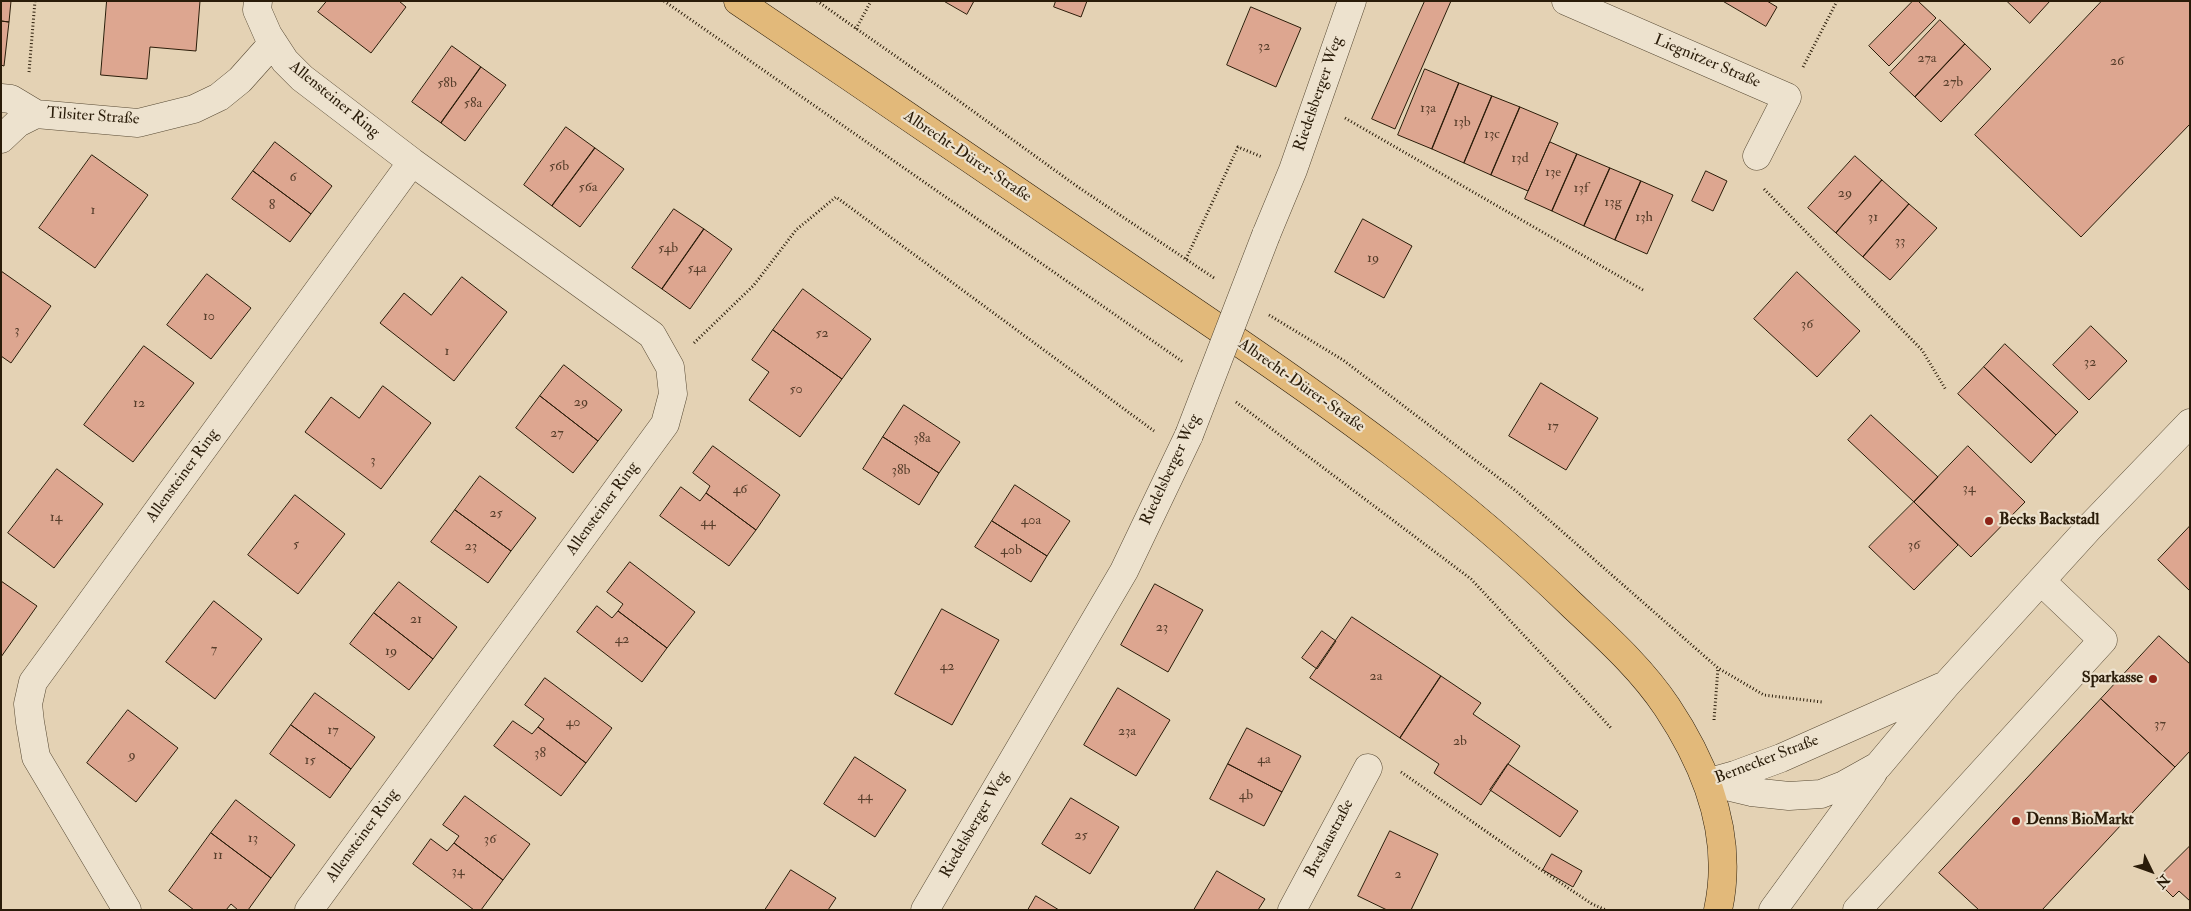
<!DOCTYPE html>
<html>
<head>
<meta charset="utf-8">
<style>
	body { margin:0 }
	#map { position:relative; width:2191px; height:911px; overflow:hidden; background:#e4d2b4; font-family:"IM FELL Double Pica",serif }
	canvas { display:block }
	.frame { position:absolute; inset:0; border:2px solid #2a1c09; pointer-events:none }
	.north { position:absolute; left:2126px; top:846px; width:50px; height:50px; -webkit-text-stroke:4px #ede2ce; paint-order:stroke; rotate:132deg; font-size:14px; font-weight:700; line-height:20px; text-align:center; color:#2a1c09 }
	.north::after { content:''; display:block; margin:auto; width:18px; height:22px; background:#2a1c09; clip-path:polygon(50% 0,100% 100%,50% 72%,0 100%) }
</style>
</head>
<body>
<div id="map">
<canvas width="2191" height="911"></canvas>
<div class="frame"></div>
<div class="north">N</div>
</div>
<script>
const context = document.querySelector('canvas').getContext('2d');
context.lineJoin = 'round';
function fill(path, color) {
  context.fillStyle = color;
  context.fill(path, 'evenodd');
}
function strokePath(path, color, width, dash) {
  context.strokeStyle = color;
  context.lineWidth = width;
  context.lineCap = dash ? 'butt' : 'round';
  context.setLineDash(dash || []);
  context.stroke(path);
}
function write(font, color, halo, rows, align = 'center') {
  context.font = font + ' "IM FELL Double Pica",serif';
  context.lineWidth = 4.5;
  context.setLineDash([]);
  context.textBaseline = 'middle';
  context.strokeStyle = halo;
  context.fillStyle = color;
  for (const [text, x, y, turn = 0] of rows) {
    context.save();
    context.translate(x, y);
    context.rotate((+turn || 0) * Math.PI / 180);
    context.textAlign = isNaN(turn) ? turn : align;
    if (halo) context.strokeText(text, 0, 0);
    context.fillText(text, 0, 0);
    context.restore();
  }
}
const building = new Path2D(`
	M 1,1 L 11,1 L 9,22 L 1,21 Z
	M 107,1 L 200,1 L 196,51 L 150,47 L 147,79 L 101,75 Z
	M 327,1 L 399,1 L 406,7 L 371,53 L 318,12 Z
	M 944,1 L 974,1 L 967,14 Z
	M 1056,1 L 1087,1 L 1081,17 L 1054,7 Z
	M 1425,1 L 1451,1 L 1395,129 L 1372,119 Z
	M 1723,1 L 1767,1 L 1777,7 L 1766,26 Z
	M 1913,1 L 1918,1 L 1936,18 L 1889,66 L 1869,46 Z
	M 2007,1 L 2050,1 L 2030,23 Z
	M 2102,1 L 2190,1 L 2190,124 L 2081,237 L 1975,135 Z
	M 1251,7 L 1301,28 L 1276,87 L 1227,65 Z
	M 1940,20 L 1965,44 L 1915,97 L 1890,73 Z
	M 1,21 L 9,22 L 4,66 L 1,65 Z
	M 1965,44 L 1991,69 L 1941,122 L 1915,97 Z
	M 452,46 L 481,67 L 441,123 L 412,102 Z
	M 481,67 L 506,85 L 465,141 L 441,123 Z
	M 1425,69 L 1459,83 L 1432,149 L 1398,135 Z
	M 1459,83 L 1492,96 L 1464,163 L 1432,149 Z
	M 1492,96 L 1520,107 L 1491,175 L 1464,163 Z
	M 1520,107 L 1558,123 L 1528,191 L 1491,175 Z
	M 566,127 L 595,148 L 552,206 L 524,185 Z
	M 275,142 L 332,186 L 311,214 L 253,171 Z
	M 1550,142 L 1577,154 L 1552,211 L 1525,199 Z
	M 595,148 L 624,169 L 580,227 L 552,206 Z
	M 1577,154 L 1610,168 L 1584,226 L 1552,211 Z
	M 92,155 L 148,195 L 95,268 L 39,228 Z
	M 1855,156 L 1882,180 L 1836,233 L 1808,208 Z
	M 1610,168 L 1641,181 L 1615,240 L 1584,226 Z
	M 253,171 L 311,214 L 290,242 L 232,199 Z
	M 1706,171 L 1727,181 L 1713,211 L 1692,201 Z
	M 1882,180 L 1909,204 L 1863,257 L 1836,233 Z
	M 1641,181 L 1673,195 L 1647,254 L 1615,240 Z
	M 1909,204 L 1937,228 L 1890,280 L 1863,257 Z
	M 674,209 L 704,229 L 662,289 L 632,268 Z
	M 1363,219 L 1412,246 L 1384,298 L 1335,272 Z
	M 704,229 L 732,249 L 690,309 L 662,289 Z
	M 1,271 L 51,306 L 11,363 L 1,356 Z
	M 1797,272 L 1860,331 L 1817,377 L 1754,319 Z
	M 207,274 L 251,308 L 211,359 L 167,325 Z
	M 462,277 L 507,312 L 454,381 L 380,323 L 404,293 L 431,315 Z
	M 803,289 L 871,339 L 842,379 L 773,330 Z
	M 2091,326 L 2127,361 L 2089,400 L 2053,365 Z
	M 773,330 L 842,379 L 800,437 L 749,400 L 769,372 L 752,360 Z
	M 2005,344 L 2078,412 L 2056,435 L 1984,367 Z
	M 144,346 L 194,383 L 133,462 L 84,425 Z
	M 564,365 L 622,410 L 598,441 L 540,396 Z
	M 1984,367 L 2056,435 L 2031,463 L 1958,394 Z
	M 1541,383 L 1598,418 L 1566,470 L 1509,436 Z
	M 383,386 L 431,423 L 381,489 L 305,432 L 331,397 L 359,418 Z
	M 540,396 L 598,441 L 573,473 L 516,428 Z
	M 904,405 L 960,442 L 939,473 L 883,437 Z
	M 1871,415 L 1938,477 L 1914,502 L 1848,440 Z
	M 883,437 L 939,473 L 919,505 L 863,469 Z
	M 713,446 L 780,495 L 756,530 L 706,493 L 710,486 L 693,473 Z
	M 1968,446 L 2025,502 L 1971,557 L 1914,502 Z
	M 57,469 L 103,504 L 54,568 L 8,533 Z
	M 480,476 L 536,518 L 511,551 L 455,510 Z
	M 1015,485 L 1070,521 L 1047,556 L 992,521 Z
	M 681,487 L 700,501 L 706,493 L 756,530 L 729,566 L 660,516 Z
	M 295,495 L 345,534 L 298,594 L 248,555 Z
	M 1914,502 L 1958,545 L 1914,590 L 1869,547 Z
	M 455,510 L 511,551 L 488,583 L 431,542 Z
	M 992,521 L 1047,556 L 1031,582 L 975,547 Z
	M 2190,526 L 2190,591 L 2158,560 Z
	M 630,562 L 695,612 L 667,648 L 618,611 L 623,604 L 607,592 Z
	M 1,581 L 37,606 L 1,657 Z
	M 399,582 L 457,627 L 433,659 L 374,613 Z
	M 1155,584 L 1203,610 L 1168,672 L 1121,645 Z
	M 214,601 L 262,639 L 215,699 L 166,662 Z
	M 597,606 L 612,618 L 618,611 L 667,648 L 642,682 L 577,632 Z
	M 942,609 L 999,640 L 952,725 L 895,694 Z
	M 374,613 L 433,659 L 409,690 L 350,644 Z
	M 1352,617 L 1441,676 L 1400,738 L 1310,678 Z
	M 1322,631 L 1336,641 L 1317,669 L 1302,658 Z
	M 2159,636 L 2190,664 L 2190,751 L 2175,767 L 2101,699 Z
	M 1441,676 L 1481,703 L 1473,714 L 1520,746 L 1481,805 L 1434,773 L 1439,764 L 1400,738 Z
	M 545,678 L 612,728 L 586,763 L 538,727 L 544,719 L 525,705 Z
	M 1118,688 L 1170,720 L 1136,776 L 1084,745 Z
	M 315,693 L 375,737 L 351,769 L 291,725 Z
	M 2101,699 L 2175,767 L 2042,910 L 1979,910 L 1939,873 Z
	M 128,710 L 178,748 L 136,802 L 87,763 Z
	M 513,721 L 532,734 L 538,727 L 586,763 L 561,796 L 494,746 Z
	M 291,725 L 351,769 L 330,798 L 270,754 Z
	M 1247,728 L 1301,756 L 1282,792 L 1228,764 Z
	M 855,757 L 906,790 L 875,837 L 824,804 Z
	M 1228,764 L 1282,792 L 1264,826 L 1210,799 Z
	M 1508,764 L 1578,811 L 1560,837 L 1490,790 Z
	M 465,796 L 530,844 L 503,880 L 454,843 L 459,836 L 443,825 Z
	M 1071,798 L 1119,827 L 1090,874 L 1042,844 Z
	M 236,800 L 295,845 L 271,878 L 211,833 Z
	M 1390,831 L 1438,854 L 1411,910 L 1387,910 L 1358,896 Z
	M 211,833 L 271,878 L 248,910 L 238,910 L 231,904 L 226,910 L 194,910 L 169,891 Z
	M 431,839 L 447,851 L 454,843 L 503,880 L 481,910 L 474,910 L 413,864 Z
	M 2190,846 L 2190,901 L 2179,891 L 2173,897 L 2156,880 Z
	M 1552,854 L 1582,871 L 1573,887 L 1543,870 Z
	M 791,870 L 836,898 L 828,910 L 765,910 Z
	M 1217,871 L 1265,899 L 1258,910 L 1194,910 Z
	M 1036,896 L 1059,910 L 1028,910 Z`);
fill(building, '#dda690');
strokePath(building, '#2a1c09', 1);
const minor = new Path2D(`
	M 258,1 L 257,10 L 268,35 L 285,61 L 302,78 L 412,162 L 652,335 L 670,367 L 673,394 L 665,424 L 309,910
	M 1566,1 L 1787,97 L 1757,156
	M 1,98 L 11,99 L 36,114 L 138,123 L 194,109 L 219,97 L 240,80 L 265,52 L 274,44
	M 1,139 L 18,123 L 36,114
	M 1266,235 L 1293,170 L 1352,1
	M 1709,782 L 1751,792 L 1789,796 L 1821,794 L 1844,785 L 1878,766 L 1947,684 L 2088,529 L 2190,423
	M 1710,782 L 1735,775 L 1781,758 L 1941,687
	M 127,910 L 36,757 L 30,722 L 28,704 L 33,682 L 412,162
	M 925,910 L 1124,571 L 1189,435
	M 1292,910 L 1368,768
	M 1773,910 L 1873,773
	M 1857,910 L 2103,640 L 2041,581`);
const major = new Path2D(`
	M 738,1 C 892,105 1045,210 1199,315 C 1329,403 1459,495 1572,605 C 1606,637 1641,668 1667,707 C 1707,767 1734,837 1718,910`);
strokePath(minor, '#584a34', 29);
strokePath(major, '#2a1c09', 29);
strokePath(new Path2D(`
	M 664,1 L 1183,362
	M 817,1 L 941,88 L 1078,187 L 1214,278
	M 856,29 L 871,1
	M 1803,67 L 1837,1
	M 29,72 L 35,1
	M 1345,118 L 1643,290
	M 1764,189 L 1922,350 L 1946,390
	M 1186,259 L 1238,147 L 1262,157
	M 1269,315 L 1343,360 L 1516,491 L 1718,668 L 1764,695 L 1822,702
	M 694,343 L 754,285 L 796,230 L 836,197 L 1154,431
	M 1236,402 L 1471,579 L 1612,729
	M 1714,720 L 1718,668
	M 1401,772 L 1540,869 L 1592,904 L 1606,910`), '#2a1c09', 3, [1, 2.5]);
strokePath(minor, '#ede2ce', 28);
strokePath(major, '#e2b97a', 28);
const minorBridge = new Path2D(`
	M 1189,435 L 1266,235`);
strokePath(minorBridge, '#584a34', 29, []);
strokePath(minorBridge, '#ede2ce', 28);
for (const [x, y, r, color] of [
	[1989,521,5,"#8f2418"],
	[2153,679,5,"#8f2418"],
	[2016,821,5,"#8f2418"]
]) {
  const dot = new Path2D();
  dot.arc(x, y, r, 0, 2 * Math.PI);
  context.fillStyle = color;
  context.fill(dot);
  strokePath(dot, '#ede2ce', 2);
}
write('14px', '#573e2b', null, [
	["32",1264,47],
	["27a",1927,59],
	["26",2117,62],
	["27b",1953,83],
	["58b",447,84],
	["58a",473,104],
	["13a",1428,109],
	["13b",1462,123],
	["13c",1492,135],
	["13d",1520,159],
	["56b",559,167],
	["13e",1553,173],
	["6",293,178],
	["56a",588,188],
	["13f",1581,189],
	["29",1845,194],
	["13g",1613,203],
	["8",272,206],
	["1",93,211],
	["13h",1644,218],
	["31",1873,218],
	["33",1900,242],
	["54b",668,249],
	["19",1373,259],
	["54a",697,269],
	["10",209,317],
	["36",1807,325],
	["3",17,331],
	["52",822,334],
	["1",447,352],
	["32",2090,363],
	["50",796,390],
	["29",581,403],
	["12",139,404],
	["17",1553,427],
	["27",557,434],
	["38a",922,439],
	["3",373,461],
	["38b",901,471],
	["34",1969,489],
	["46",740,490],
	["25",496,514],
	["14",56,518],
	["40a",1031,521],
	["44",708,523],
	["5",296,545],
	["36",1914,546],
	["23",471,547],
	["40b",1011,551],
	["21",416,620],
	["23",1162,628],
	["42",622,640],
	["7",214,650],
	["19",391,652],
	["42",947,667],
	["2a",1376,677],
	["40",573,723],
	["37",2160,725],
	["17",333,731],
	["23a",1127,732],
	["2b",1460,742],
	["38",540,754],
	["9",132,756],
	["4a",1264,760],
	["15",310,761],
	["4b",1246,796],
	["44",865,797],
	["25",1081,836],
	["13",253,839],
	["36",490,840],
	["11",218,856],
	["34",458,872],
	["2",1398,875]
]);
write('16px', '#2a1c09', '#ede2ce', [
	["Liegnitzer Straße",1707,62,23],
	["Riedelsberger Weg",1319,94,-71],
	["Allensteiner Ring",334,100,39],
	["Tilsiter Straße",93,117,4],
	["Albrecht-Dürer-Straße",967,157,34],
	["Albrecht-Dürer-Straße",1301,386,35],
	["Riedelsberger Weg",1171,470,-65],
	["Allensteiner Ring",183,476,-54],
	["Allensteiner Ring",603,509,-54],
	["Bernecker Straße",1767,760,-21],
	["Riedelsberger Weg",975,825,-60],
	["Allensteiner Ring",363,836,-54],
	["Breslaustraße",1330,839,-62]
]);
write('bold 16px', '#2a1c09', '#ede2ce', [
	["Becks Backstadl",1999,521],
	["Sparkasse",2143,679,"right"],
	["Denns BioMarkt",2026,821]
], 'left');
</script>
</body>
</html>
